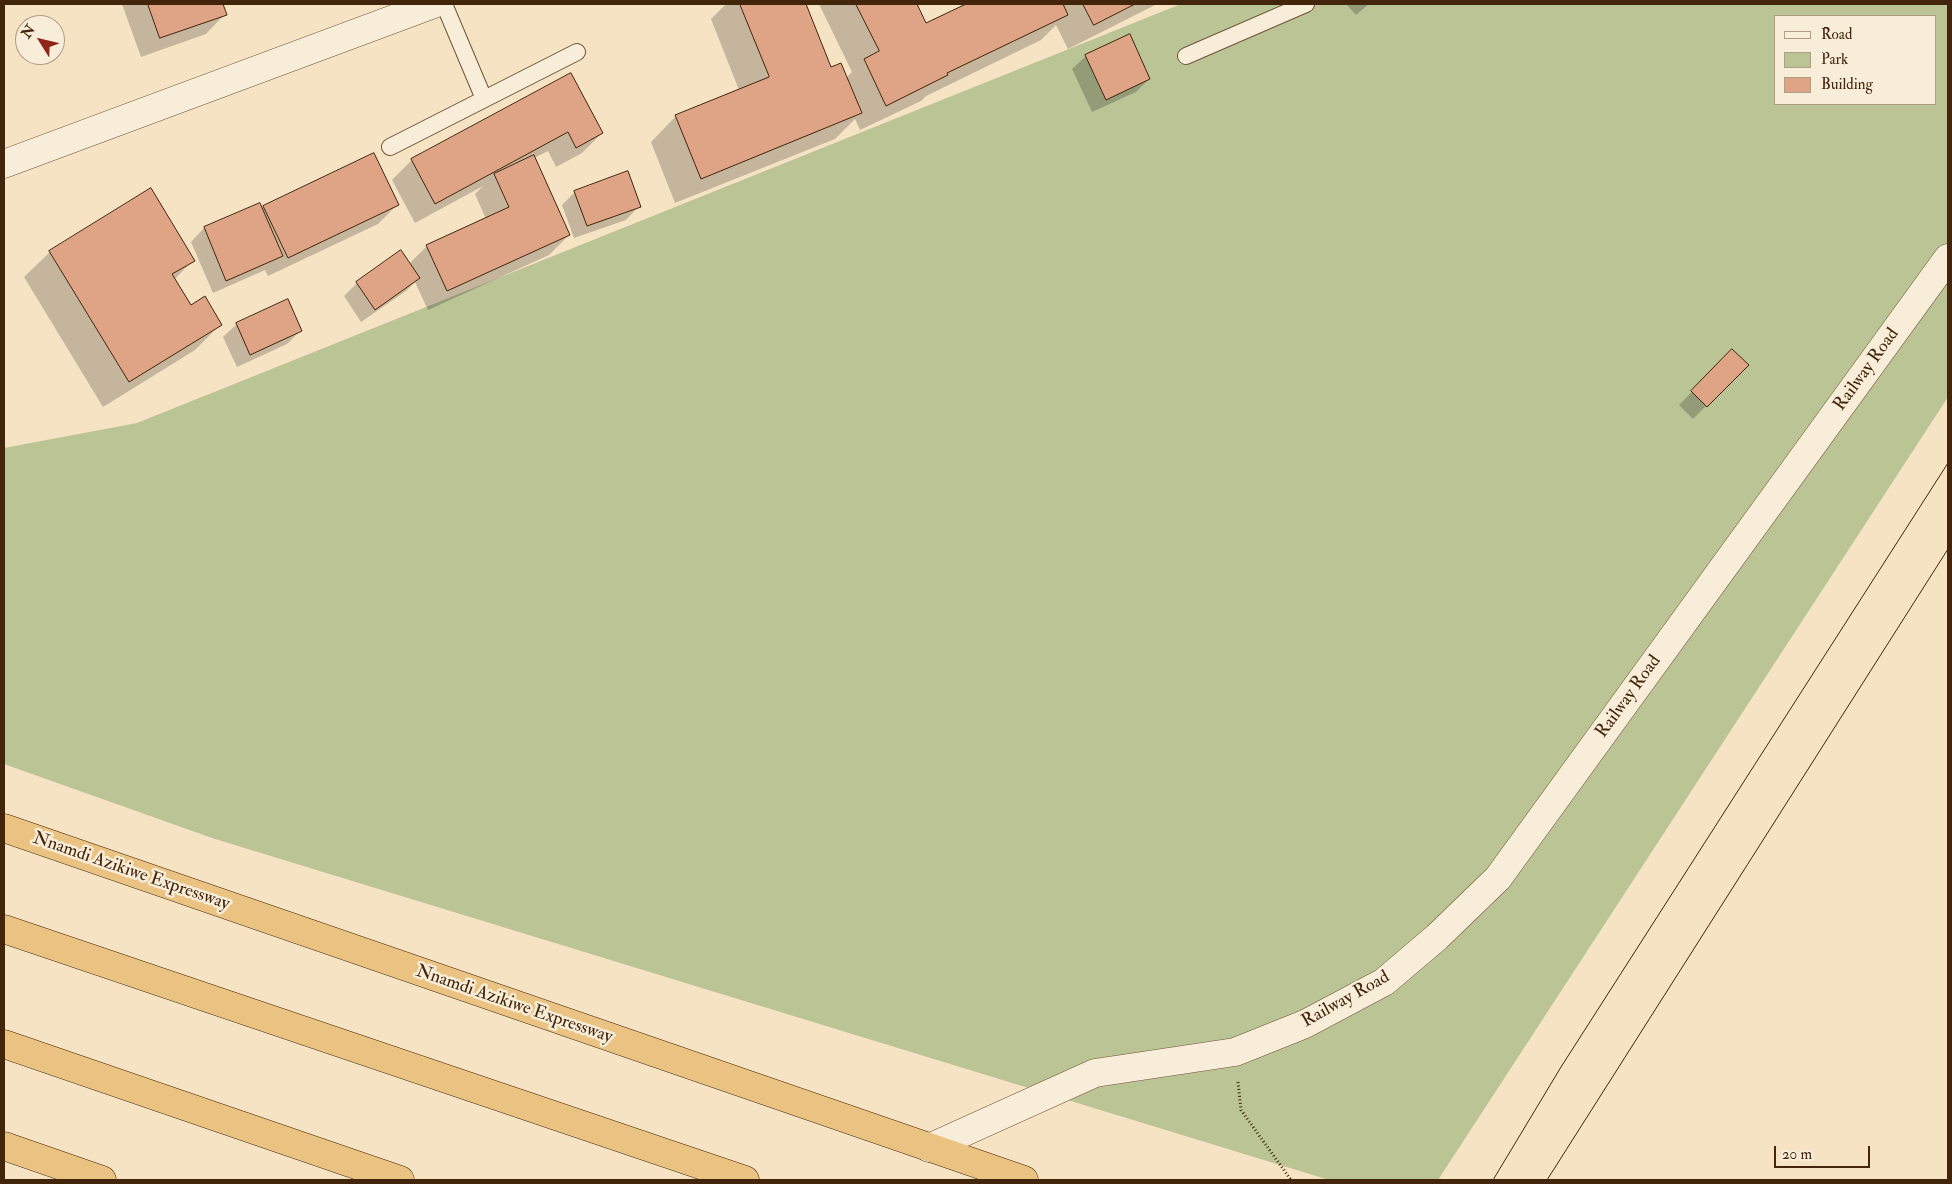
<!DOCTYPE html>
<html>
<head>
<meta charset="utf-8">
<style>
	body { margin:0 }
	#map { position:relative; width:1952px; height:1184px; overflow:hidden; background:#f5e3c3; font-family:"IM FELL Double Pica",serif }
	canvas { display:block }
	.frame { position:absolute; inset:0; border:5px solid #43250b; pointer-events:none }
	.legend { position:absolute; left:1774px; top:15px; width:162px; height:90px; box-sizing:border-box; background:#f8edd8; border:1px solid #b09d86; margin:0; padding:6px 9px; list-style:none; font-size:15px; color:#43250b }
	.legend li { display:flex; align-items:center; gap:10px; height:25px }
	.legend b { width:25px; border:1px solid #b09d86 }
	.north { position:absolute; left:15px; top:15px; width:50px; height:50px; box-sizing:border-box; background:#f8edd8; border:1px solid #b09d86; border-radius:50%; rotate:306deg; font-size:14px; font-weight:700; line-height:20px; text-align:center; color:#43250b }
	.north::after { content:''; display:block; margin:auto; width:18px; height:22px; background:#8f2418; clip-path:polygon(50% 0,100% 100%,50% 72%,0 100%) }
	.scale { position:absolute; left:1774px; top:1146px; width:96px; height:22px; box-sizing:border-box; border:2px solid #43250b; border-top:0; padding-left:6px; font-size:15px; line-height:18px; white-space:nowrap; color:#43250b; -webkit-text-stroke:4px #f8edd8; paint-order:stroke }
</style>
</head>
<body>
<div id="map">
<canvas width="1952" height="1184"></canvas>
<div class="frame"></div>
<ul class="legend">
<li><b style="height:6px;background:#f8edd8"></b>Road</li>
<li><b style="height:14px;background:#bac495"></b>Park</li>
<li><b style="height:14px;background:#dfa486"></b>Building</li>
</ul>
<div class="north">N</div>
<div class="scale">20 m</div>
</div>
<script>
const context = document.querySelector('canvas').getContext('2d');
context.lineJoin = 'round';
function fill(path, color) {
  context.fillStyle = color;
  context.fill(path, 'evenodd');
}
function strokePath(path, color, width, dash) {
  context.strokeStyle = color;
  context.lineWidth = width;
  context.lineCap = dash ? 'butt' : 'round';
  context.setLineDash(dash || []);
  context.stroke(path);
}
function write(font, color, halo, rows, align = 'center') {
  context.font = font + ' "IM FELL Double Pica",serif';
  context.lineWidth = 5;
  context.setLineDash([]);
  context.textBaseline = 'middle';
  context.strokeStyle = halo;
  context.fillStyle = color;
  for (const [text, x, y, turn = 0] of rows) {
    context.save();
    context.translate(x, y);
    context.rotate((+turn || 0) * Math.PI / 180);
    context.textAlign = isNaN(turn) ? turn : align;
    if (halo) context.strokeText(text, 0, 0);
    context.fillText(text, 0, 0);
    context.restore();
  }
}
fill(new Path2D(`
	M 1181,4 L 1948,4 L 1948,397 L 1438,1180 L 1329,1180 L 212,838 L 4,764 L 4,448 L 137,423 ZM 1776,16 L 1936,16 L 1936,104 L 1776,104 Z`), '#bac495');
fill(new Path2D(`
	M 122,4 L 222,4 L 225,14 L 206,34 L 141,57 Z
	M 726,4 L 804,4 L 830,69 L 846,78 L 852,72 L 819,4 L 916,4 L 926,25 L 969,4 L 1157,4 L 1068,49 L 1056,25 L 1041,40 L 926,96 L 921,101 L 860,130 L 855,119 L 835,139 L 675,203 L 651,142 L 676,116 L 739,90 L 711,19 Z
	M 1346,4 L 1369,4 L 1356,15 Z
	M 1086,56 L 1149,79 L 1136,92 L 1092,112 L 1072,69 Z
	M 570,74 L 602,133 L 582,153 L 556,167 L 548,151 L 534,158 L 569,235 L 549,255 L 428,310 L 415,282 L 406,291 L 361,322 L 344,296 L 357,283 L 409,264 L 427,246 L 486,219 L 475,194 L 483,186 L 415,223 L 392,180 L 412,160 Z
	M 575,192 L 639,206 L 626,220 L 574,238 L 562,205 Z
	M 260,204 L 262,209 L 264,207 L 397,205 L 378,224 L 268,276 L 265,270 L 213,293 L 191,242 L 204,228 Z
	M 50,252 L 193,260 L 174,280 L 191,307 L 220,325 L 195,350 L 103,407 L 24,277 Z
	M 237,324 L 300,331 L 287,344 L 237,367 L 223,337 Z
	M 1732,351 L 1747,365 L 1693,419 L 1679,405 Z`), '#0003');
const building = new Path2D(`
	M 148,4 L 223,4 L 227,15 L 160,38 Z
	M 740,4 L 806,4 L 831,67 L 841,63 L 862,113 L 701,179 L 675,115 L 769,77 Z
	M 856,4 L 917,4 L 926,23 L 966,4 L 1063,4 L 1068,15 L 947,73 L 948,75 L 886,106 L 864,59 L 879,51 Z
	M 1083,4 L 1135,4 L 1094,25 Z
	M 1130,34 L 1150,79 L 1106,100 L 1085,55 Z
	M 571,73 L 603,133 L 576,148 L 568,132 L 435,204 L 411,159 Z
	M 374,153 L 399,205 L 288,258 L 263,206 Z
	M 534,155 L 570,235 L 447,291 L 426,245 L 509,207 L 494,174 Z
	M 628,171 L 641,207 L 587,226 L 574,191 Z
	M 151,188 L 195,261 L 172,274 L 191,305 L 205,296 L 222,325 L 129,382 L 49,251 Z
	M 260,203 L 283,256 L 226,281 L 204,227 Z
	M 401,250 L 420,278 L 375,310 L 356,282 Z
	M 288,299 L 302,331 L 250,355 L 236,323 Z
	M 1732,349 L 1749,365 L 1707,407 L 1691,391 Z`);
fill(building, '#dfa486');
strokePath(building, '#43250b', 1);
const lane = new Path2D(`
	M 444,4 L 484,99
	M 1186,56 L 1306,4
	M 390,147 L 577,52`);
const street = new Path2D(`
	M 4,164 L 434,4
	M 929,1148 L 1095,1073 L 1235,1052 L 1305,1024 L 1384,982 L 1437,937 L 1498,878 L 1948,258`);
const highway = new Path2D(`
	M 4,828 L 1024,1180
	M 4,929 L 745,1180
	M 4,1044 L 400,1180
	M 4,1146 L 102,1180`);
strokePath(lane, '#705439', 18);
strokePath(street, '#705439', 29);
strokePath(highway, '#43250b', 29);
strokePath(new Path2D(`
	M 1238,1082 L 1241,1110 L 1291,1180`), '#43250b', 3, [1, 2.5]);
strokePath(lane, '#f8edd8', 16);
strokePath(street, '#f8edd8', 28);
strokePath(highway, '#eac282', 28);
strokePath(new Path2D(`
	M 1493,1180 L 1561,1067 L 1948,463
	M 1547,1180 L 1948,549`), '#43250b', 1);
write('18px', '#43250b', '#f8edd8', [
	["Railway Road",1867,370,-54],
	["Railway Road",1629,697,-54],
	["Nnamdi Azikiwe Expressway",131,872,19],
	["Railway Road",1346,1000,-29],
	["Nnamdi Azikiwe Expressway",514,1005,19]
]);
</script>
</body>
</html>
